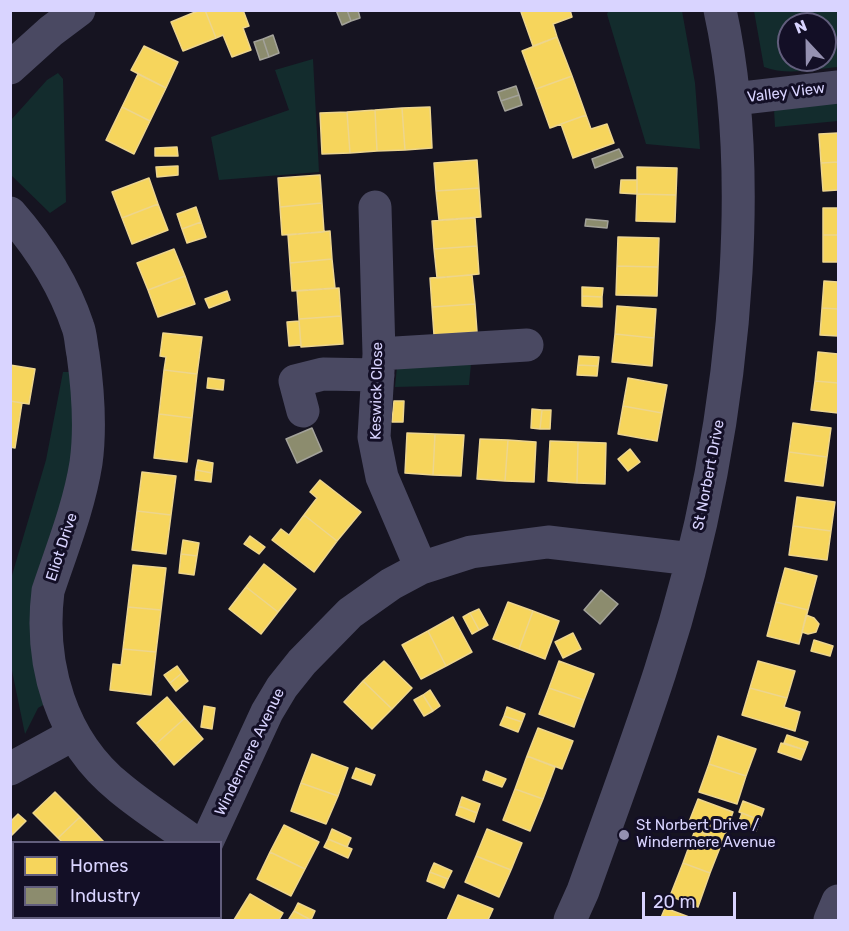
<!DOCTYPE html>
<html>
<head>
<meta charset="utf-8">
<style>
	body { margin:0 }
	#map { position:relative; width:849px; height:931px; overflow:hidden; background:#161421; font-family:Rubik,sans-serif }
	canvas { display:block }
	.frame { position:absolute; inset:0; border:12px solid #d9d4ff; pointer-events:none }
	.legend { position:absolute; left:12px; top:841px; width:210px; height:78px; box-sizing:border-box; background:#130f26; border:2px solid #625e7d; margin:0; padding:8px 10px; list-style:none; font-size:18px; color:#d9d4ff }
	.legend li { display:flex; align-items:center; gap:12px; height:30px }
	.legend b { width:30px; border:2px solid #625e7d }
	.north { position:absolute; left:777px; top:12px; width:60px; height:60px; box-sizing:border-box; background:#130f26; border:2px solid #625e7d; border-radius:50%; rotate:338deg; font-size:16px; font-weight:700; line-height:24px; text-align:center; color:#d9d4ff }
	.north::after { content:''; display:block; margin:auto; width:21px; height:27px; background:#9591b1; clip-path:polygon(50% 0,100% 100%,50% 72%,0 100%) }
	.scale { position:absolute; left:642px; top:892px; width:94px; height:27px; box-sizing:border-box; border:3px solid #d9d4ff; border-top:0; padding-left:8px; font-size:18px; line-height:21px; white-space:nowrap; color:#d9d4ff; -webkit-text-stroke:4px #130f26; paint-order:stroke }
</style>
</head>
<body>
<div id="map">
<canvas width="849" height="931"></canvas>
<div class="frame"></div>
<ul class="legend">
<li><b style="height:16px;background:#f6d55c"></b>Homes</li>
<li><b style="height:16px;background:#8c8c6e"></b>Industry</li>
</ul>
<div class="north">N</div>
<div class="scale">20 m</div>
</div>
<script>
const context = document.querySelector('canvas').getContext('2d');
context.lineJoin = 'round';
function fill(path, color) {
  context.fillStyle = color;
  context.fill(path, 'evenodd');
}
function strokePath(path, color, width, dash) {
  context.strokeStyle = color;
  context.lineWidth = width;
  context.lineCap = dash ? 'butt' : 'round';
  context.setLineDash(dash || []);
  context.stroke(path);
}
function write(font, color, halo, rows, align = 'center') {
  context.font = font + ' Rubik,sans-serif';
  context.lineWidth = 6;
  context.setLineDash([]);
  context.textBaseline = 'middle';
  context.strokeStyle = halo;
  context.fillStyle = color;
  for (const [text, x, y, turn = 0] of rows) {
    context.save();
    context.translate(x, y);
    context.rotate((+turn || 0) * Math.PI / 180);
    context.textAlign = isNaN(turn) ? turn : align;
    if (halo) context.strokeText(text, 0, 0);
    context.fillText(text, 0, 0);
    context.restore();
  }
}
fill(new Path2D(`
	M 609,10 L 682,11 L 695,83 L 700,149 L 646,144 L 607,14 Z
	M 754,11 L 838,11 L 838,67 C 814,69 787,76 764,67 ZM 789,24 L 825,24 L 825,60 L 789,60 Z
	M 313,59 L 319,172 L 219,180 L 211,137 L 289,110 L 275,70 Z
	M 58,73 L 63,79 L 66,202 L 50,213 L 11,175 L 11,120 L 47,80 Z
	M 838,103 L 838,121 L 775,127 L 774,109 Z
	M 471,364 L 469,385 L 395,387 L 397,367 Z
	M 63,372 L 73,372 L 76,409 L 45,704 L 38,708 L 25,734 L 11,666 L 10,582 L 46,460 Z`), '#132c2d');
const homes = new Path2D(`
	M 200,10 L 205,10 L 216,38 L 183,51 L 171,22 Z
	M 205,10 L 243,10 L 249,26 L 243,28 L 251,50 L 232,57 L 223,35 L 216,38 Z
	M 525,10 L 570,10 L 572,17 L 553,24 L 557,37 L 533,46 L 521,12 Z
	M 557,37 L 572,76 L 536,89 L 522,51 Z
	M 144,46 L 178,62 L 166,88 L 131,70 Z
	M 138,74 L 166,88 L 150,121 L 122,107 Z
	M 572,76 L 586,115 L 550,128 L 536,89 Z
	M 122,107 L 150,121 L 134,154 L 106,140 Z
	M 430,107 L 432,148 L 405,150 L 402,108 Z
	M 402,108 L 405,150 L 377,151 L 375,110 Z
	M 375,110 L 377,151 L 350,153 L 347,112 Z
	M 347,112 L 350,153 L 322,154 L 320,113 Z
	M 586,115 L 591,129 L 607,124 L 614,143 L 573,158 L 561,124 Z
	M 838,133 L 838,162 L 821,163 L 819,134 Z
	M 177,147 L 178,156 L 155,156 L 155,148 Z
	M 477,160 L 479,188 L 436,191 L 434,163 Z
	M 838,162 L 838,190 L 823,191 L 821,163 Z
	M 178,166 L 178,175 L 157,177 L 156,167 Z
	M 637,167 L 677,168 L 676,195 L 637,194 Z
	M 320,175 L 322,203 L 280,207 L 278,178 Z
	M 149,178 L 158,204 L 122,218 L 112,192 Z
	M 621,180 L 637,180 L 637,194 L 620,193 Z
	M 479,188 L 481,217 L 439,220 L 436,191 Z
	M 637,194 L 676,195 L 675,222 L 636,221 Z
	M 322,203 L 324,232 L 282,235 L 280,207 Z
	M 158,204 L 168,230 L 132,244 L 122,218 Z
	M 196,207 L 201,222 L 182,229 L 177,214 Z
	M 823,208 L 838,208 L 838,235 L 823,235 Z
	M 475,218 L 477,246 L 434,249 L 432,221 Z
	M 201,222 L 206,237 L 187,243 L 182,229 Z
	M 330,231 L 332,259 L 290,263 L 288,235 Z
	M 823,235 L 838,235 L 838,262 L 823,262 Z
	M 618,237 L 659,238 L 658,267 L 617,266 Z
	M 477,246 L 479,274 L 437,278 L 434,249 Z
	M 174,249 L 185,276 L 148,290 L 137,263 Z
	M 332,259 L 335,288 L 292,291 L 290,263 Z
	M 617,266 L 658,267 L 657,296 L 616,295 Z
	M 472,275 L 475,304 L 432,307 L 430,278 Z
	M 185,276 L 195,304 L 158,317 L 148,290 Z
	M 824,281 L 838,282 L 838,309 L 822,308 Z
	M 582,287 L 603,288 L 602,297 L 582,296 Z
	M 339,288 L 341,316 L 299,319 L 297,291 Z
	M 227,291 L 230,300 L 209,308 L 205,299 Z
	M 582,296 L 602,297 L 602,307 L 582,306 Z
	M 475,304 L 477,332 L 434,335 L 432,307 Z
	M 617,306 L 656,309 L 654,338 L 615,334 Z
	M 822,308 L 838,309 L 838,336 L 820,335 Z
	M 341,316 L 343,344 L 301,347 L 299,319 Z
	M 299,321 L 301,345 L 289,346 L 287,322 Z
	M 163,333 L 202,337 L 197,374 L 164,370 L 166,357 L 160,356 Z
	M 615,334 L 654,338 L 652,366 L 612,362 Z
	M 818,352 L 838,354 L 838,383 L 815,381 Z
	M 579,356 L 599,357 L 598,366 L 578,365 Z
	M 10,365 L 35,369 L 29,404 L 10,401 Z
	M 578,365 L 598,366 L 597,376 L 577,375 Z
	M 164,370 L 197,374 L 192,418 L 159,414 Z
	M 208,378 L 224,380 L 223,390 L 207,388 Z
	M 628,378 L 667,385 L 662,413 L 623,406 Z
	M 815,381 L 838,383 L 838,413 L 811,410 Z
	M 10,401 L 22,403 L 15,448 L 10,447 Z
	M 394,401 L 404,401 L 403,422 L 392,422 Z
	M 623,406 L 662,413 L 657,441 L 618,434 Z
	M 532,409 L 542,410 L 540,429 L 531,428 Z
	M 542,410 L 551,410 L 550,429 L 540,429 Z
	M 159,414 L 192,418 L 187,462 L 154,458 Z
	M 793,423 L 831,428 L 827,457 L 789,452 Z
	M 407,433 L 435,434 L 433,475 L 405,473 Z
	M 435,434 L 464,435 L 461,476 L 433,475 Z
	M 480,439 L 508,440 L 505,481 L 477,479 Z
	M 508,440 L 536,442 L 534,482 L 505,481 Z
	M 550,441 L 578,442 L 577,483 L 548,481 Z
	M 578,442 L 606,443 L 605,484 L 577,483 Z
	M 630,449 L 640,462 L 628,471 L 618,459 Z
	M 789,452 L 827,457 L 823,486 L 785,481 Z
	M 198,460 L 213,463 L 212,473 L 196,470 Z
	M 196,470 L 212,473 L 211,482 L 195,480 Z
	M 142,472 L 176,476 L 171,515 L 137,511 Z
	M 320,480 L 361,512 L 337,541 L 304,515 L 317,498 L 310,492 Z
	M 797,497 L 835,502 L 831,531 L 793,526 Z
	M 137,511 L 171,515 L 166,554 L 132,550 Z
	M 304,515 L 337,541 L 314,572 L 272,540 L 281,529 L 289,535 Z
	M 793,526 L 831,531 L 827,560 L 789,555 Z
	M 250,536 L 265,547 L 259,554 L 244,544 Z
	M 183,540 L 199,543 L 197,556 L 181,554 Z
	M 181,554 L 197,556 L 194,575 L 179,573 Z
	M 264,564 L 296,589 L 278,612 L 246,587 Z
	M 133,565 L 166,568 L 161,610 L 128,607 Z
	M 785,568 L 817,576 L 808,610 L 776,602 Z
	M 246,587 L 278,612 L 261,634 L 229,609 Z
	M 508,602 L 533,611 L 519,649 L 493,639 Z
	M 776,602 L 808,610 L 799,644 L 767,636 Z
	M 128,607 L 161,610 L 156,652 L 123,649 Z
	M 479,609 L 488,625 L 479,630 L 470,613 Z
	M 533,611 L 559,621 L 545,659 L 519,649 Z
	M 470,613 L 479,630 L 472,634 L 463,617 Z
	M 806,615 L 814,618 L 819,624 L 816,632 L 808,634 L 802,632 Z
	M 453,617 L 472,652 L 446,666 L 428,631 Z
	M 428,631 L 446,666 L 421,679 L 402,645 Z
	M 573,633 L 581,649 L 563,658 L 555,642 Z
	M 814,640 L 833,646 L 830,656 L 811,651 Z
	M 123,649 L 156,652 L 151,695 L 110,690 L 113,664 L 121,665 Z
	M 384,661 L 412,688 L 392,709 L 363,681 Z
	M 559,661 L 594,674 L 584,700 L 549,688 Z
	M 758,661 L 795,671 L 787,698 L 750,688 Z
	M 177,666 L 182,673 L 170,683 L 164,675 Z
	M 182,673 L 188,681 L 176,691 L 170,683 Z
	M 363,681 L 392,709 L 372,729 L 344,702 Z
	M 549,688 L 584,700 L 574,727 L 539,714 Z
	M 750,688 L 787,698 L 784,707 L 800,712 L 795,731 L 742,715 Z
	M 430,690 L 440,706 L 433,711 L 423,695 Z
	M 423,695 L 433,711 L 424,716 L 414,700 Z
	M 167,697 L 185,718 L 156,744 L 137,723 Z
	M 204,706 L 215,708 L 212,729 L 201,727 Z
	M 507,707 L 525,714 L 522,722 L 504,716 Z
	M 504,716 L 522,722 L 518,732 L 500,725 Z
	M 185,718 L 203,739 L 174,765 L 156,744 Z
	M 538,728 L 573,741 L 562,769 L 527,756 Z
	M 787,735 L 808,742 L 805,750 L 784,743 Z
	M 718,736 L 756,749 L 746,776 L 709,764 Z
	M 781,743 L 805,750 L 801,760 L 778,752 Z
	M 312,754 L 348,768 L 338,796 L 301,783 Z
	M 527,756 L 555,767 L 543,799 L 515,789 Z
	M 709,764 L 746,776 L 737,804 L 699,792 Z
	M 356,768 L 375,775 L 371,785 L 352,778 Z
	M 486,771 L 506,779 L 502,787 L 483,780 Z
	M 301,783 L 338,796 L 326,824 L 291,811 Z
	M 515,789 L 543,799 L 530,831 L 503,820 Z
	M 55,792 L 80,817 L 58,838 L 33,813 Z
	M 462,797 L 480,804 L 477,813 L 459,806 Z
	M 698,799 L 733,812 L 723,840 L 687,827 Z
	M 743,801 L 764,809 L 760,820 L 739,812 Z
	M 459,806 L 477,813 L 474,822 L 456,815 Z
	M 742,813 L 760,820 L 756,831 L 738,824 Z
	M 18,814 L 26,821 L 12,835 L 10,822 Z
	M 80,817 L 104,842 L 62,842 L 58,838 Z
	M 284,825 L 319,842 L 305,869 L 270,852 Z
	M 332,829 L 351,838 L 347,847 L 328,839 Z
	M 487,829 L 522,843 L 511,870 L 476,856 Z
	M 695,830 L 723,840 L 710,873 L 683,863 Z
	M 328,839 L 352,849 L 348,858 L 324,847 Z
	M 270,852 L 305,869 L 291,896 L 257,879 Z
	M 476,856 L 511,870 L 499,897 L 465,882 Z
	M 434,863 L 452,871 L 448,879 L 430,872 Z
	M 683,863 L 710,873 L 698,907 L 670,896 Z
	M 430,872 L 448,879 L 444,888 L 427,881 Z
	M 250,894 L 283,913 L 279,920 L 234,920 Z
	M 458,895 L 493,909 L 488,920 L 447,920 Z
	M 298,903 L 315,911 L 311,920 L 294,911 Z
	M 665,908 L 697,920 L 660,920 Z
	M 294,911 L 311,920 L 310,920 L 289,919 Z
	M 54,918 L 89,918 L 94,920 L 52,920 Z`);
fill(homes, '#f6d55c');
strokePath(homes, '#edd58d', 1.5);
const industry = new Path2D(`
	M 336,10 L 347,10 L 351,21 L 342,25 Z
	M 347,10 L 358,10 L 360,18 L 351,21 Z
	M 273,35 L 279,53 L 269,57 L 263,39 Z
	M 263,39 L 269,57 L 260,60 L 254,42 Z
	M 516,86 L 519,95 L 501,101 L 498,92 Z
	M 519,95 L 522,105 L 505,111 L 501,101 Z
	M 619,149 L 623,157 L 595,168 L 592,159 Z
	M 586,219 L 608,221 L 607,228 L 585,226 Z
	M 312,428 L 322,451 L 297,463 L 286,439 Z
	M 601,590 L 618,604 L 600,624 L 584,610 Z`);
fill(industry, '#8c8c6e');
strokePath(industry, '#a3a29a', 1.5);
strokePath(new Path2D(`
	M 10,68 L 51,31 L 79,10
	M 734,99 L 838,87
	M 375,207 L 379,354 L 374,437 L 382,477 L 421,568
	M 10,213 C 39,246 64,285 78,327 C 81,335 81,345 83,354 C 88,390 91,427 86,463 C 79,507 62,549 48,591 C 39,664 61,741 120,788 C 144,808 170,824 194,842
	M 379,354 L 527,345
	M 303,411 L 295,381 L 323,374 L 378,375
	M 10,769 L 74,734
	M 207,842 L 267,712 L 282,687 L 302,662 L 350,613 L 391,584 L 421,568 L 471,552 L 548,542 L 692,559
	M 166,920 L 168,918
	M 570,920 L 583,891 C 609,818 636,746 660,672 C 702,543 728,408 736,272 C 741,185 739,96 720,10
	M 830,920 L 838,901`), '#4a4962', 33);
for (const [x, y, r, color] of [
	[624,835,6,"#9591b1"]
]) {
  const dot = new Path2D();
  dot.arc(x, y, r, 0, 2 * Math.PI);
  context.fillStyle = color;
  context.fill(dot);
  strokePath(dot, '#130f26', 2);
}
write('15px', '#d9d4ff', '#130f26', [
	["Valley View",786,93,-7],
	["Keswick Close",377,391,-89],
	["St Norbert Drive",709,475,-79],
	["Eliot Drive",62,547,-72],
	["Windermere Avenue",250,752,-64]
]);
write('15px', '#d9d4ff', '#130f26', [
	["St Norbert Drive /",636,826],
	["Windermere Avenue",636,843]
], 'left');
</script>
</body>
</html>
